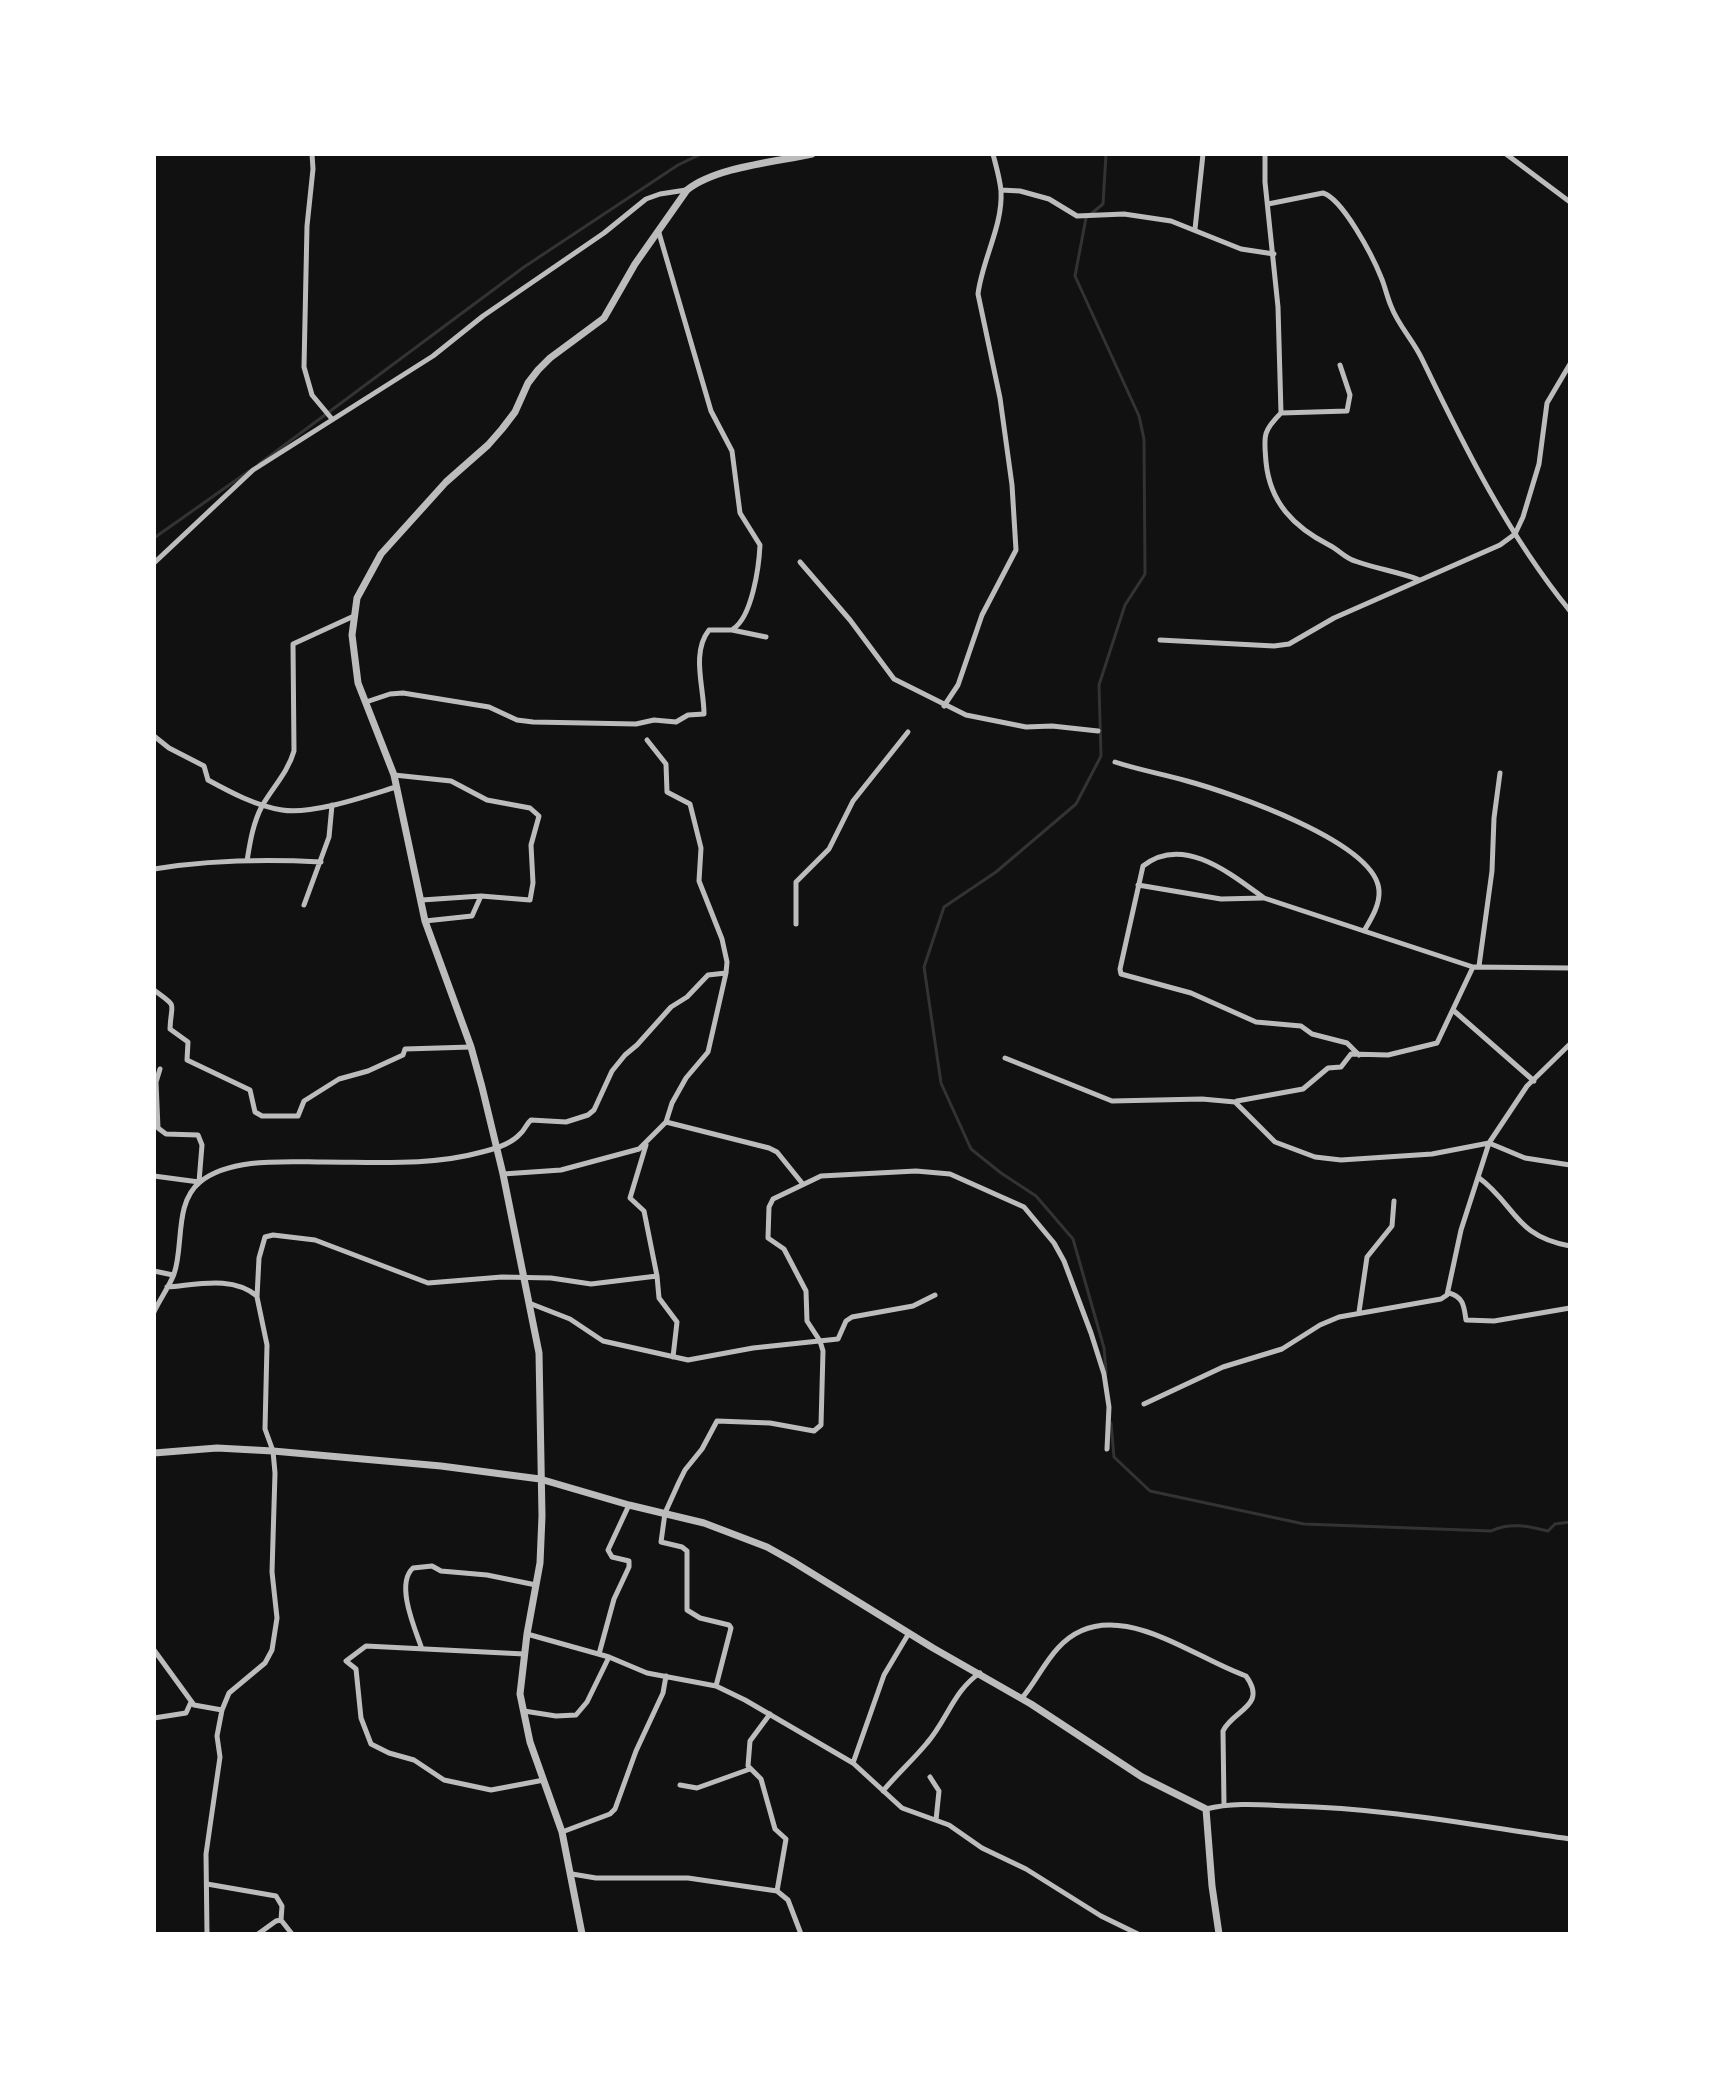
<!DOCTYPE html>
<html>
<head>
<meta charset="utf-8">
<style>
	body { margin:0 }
	#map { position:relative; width:1724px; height:2088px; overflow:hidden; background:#111; font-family:"Libre Baskerville",serif }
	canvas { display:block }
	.frame { position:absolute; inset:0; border:156px solid #fff; pointer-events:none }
</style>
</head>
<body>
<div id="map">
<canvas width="1724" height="2088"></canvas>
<div class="frame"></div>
</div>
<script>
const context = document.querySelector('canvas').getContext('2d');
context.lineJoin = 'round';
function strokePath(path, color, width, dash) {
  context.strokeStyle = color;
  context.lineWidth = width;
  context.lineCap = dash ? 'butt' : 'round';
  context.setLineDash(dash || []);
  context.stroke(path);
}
strokePath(new Path2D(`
	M 1106,154 L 1103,204 L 1086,218 L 1075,276 L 1139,416 L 1144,439 L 1145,574 L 1125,605 L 1099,685 L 1101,756 L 1076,804 L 996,872 L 944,907 L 924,967 L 941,1083 L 971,1149 L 1001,1173 L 1036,1196 L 1073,1239 L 1104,1348 L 1106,1372
	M 259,464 L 524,267 L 678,165 L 701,154
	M 154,538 L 249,471
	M 1111,1423 L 1114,1457 L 1150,1491 L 1304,1524 L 1491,1531 C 1510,1522 1528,1526 1548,1531 L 1555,1524 L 1570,1522`), '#333', 3);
strokePath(new Path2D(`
	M 312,154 L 313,169 L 307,226 L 304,367 L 312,395 L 332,419
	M 1265,154 L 1265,182 L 1278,307 L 1281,413
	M 1506,154 L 1570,202
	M 1001,190 L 1020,191 L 1049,199 L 1077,216 L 1124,214 L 1171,221 L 1241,249 L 1274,254
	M 1268,204 L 1323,193 C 1343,199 1373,257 1381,277 C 1385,286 1387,297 1391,306 C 1398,325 1413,340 1422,359 C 1464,446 1508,535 1570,611
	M 1195,229 L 1203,154
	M 659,233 L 711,411 L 732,451 L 740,513 L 760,545 C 759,567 752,617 733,629
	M 1281,413 C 1262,432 1264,436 1266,462 C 1270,503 1294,527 1329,545 C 1339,550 1345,558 1355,561 C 1377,569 1399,572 1420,580
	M 1281,413 L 1347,411 L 1350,395 L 1340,365
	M 800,562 L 850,620 L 894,679 L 966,715 L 1026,727 L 1052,726 L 1098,731
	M 154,563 L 253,470 L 433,356 L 483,316 L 604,233 L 646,199 L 660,194 L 686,190
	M 1160,640 L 1274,646 L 1289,644 L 1334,618 L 1500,545 L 1515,534 L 1523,517 L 1539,464 L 1547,403 L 1570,364
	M 366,702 L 390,694 L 403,693 L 489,707 L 517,720 L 533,722 L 636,724 L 654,720 L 676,722 L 688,715 L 704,714 C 704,687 691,653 709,630 L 732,630 L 766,637
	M 944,706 L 958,685 L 982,615 L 1016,550 L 1012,485 L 1000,398 L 978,294 C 982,260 1003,226 1001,191 C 1000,179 996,166 993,154
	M 154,736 L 169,748 L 204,766 L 208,780 C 230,792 256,806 282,810 C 312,815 366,796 396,787
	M 647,740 L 666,764 L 667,792 L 690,804 L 701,848 L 699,881 L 722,939 L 727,962 L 726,973 L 708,1052 L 686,1078 L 672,1103 L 666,1122
	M 1115,762 C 1139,770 1163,774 1187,781 C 1228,792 1377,842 1379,891 C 1380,905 1371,919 1364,931
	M 394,775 L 451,781 L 487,800 L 530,808 L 539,816 L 531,845 L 533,883 L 530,900 L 481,896 L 472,916 L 425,921
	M 247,861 C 250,842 253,823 262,806 C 273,787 288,772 294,751 L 293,644 L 354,616
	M 154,869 C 209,860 265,859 321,862
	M 1138,885 L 1221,899 L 1263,898
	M 422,900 L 481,896
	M 304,905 L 329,837 L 332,805
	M 796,924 L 796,882 L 829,849 L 853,801 L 908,732
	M 1479,966 L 1492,871 L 1494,818 L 1500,773
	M 154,990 C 179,1009 171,1000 170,1029 L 188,1042 L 187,1060 L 250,1090 L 255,1112 L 262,1116 L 298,1116 L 304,1101 L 339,1079 L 368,1071 L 403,1055 L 405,1049 L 471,1047
	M 1453,1010 L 1534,1081
	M 1359,1055 L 1347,1043 L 1312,1034 L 1301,1026 L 1256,1022 L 1191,993 L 1121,974 L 1120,969 L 1143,866 C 1183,834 1231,874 1264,898 L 1473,967
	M 1005,1058 L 1112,1101 L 1202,1099 L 1235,1102 L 1275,1142 L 1315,1157 L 1341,1160 L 1432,1154 L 1489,1143 L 1525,1158 L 1570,1165
	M 1237,1101 L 1303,1089 L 1328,1068 L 1341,1067 L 1351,1054 L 1388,1055 L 1437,1043 L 1473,967 L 1570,968
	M 646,1145 L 630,1198 L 644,1211 L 657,1276 L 659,1298 L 677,1322 L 673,1357
	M 503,1174 L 561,1170 L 639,1149 L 666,1122 L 769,1148 L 777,1152 L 802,1183
	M 154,1176 L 199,1182 L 202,1145 L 198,1135 L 166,1134 L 158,1128 L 156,1082 L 160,1069
	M 1478,1177 C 1516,1205 1514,1236 1570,1246
	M 154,1271 L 173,1275
	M 167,1287 C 196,1285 232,1275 257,1296
	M 1449,1293 C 1464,1297 1464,1307 1466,1320 L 1494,1321 L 1570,1308
	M 529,1303 L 570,1319 L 603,1341 L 688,1360 L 753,1348 L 838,1339 L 846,1321 L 852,1317 L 913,1306 L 935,1295
	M 154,1312 C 160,1299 169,1287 174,1274 C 184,1246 174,1203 200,1182 C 231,1157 288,1162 324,1162 C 376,1162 432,1166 482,1152 C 495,1149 511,1144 520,1134 C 525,1130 526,1124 531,1120 L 566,1122 L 588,1115 L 594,1110 L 612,1071 L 625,1055 L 637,1045 L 671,1007 L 687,997 L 708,975 L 726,973
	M 1359,1312 L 1367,1257 L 1392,1226 L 1394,1201
	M 1144,1404 L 1223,1367 L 1282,1349 L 1320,1325 L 1339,1317 L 1441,1299 L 1447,1295 L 1461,1230 L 1489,1143 L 1527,1086 L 1570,1044
	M 527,1634 L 609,1657 L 647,1673 L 716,1686 L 745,1700 L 853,1763 L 902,1808 L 949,1825 L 982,1848 L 1026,1869 L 1101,1916 L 1138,1934
	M 422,1649 C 415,1629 395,1584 413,1568 L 432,1566 L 441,1571 L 487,1575 L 536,1585
	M 154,1650 L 194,1705 L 222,1710
	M 524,1654 L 366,1646 L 346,1661 L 356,1669 L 361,1718 L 371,1744 L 389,1753 L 414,1760 L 444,1780 L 491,1790 L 544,1780
	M 599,1654 L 614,1599 L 629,1567 L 629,1561 L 612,1557 L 608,1550 L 629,1505
	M 716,1686 L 731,1628 L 729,1625 L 700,1618 L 687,1610 L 687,1551 L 682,1547 L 661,1542 L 665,1513 L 679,1482 L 685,1470 L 702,1449 L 717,1421 L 770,1423 L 814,1431 L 821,1425 L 823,1351 L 820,1341 L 807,1321 L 806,1291 L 784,1249 L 768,1238 L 769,1207 L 773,1199 L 821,1176 L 916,1171 L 950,1174 L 1024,1207 L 1054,1243 L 1064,1261 L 1091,1333 L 1104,1374 L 1109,1407 L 1107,1449
	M 1022,1698 C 1035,1683 1044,1663 1058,1648 C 1110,1590 1191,1657 1246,1676 C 1268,1706 1233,1710 1223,1731 L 1224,1805
	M 524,1711 L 556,1716 L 576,1715 L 587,1702 L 609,1657
	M 770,1714 L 750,1741 L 748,1766 L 761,1779 L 775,1829 L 786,1839 L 777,1891
	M 154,1718 L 186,1713 L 191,1702
	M 853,1763 L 884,1675 L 909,1633
	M 930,1777 L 939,1791 L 936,1820
	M 680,1785 L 697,1788 L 750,1769
	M 883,1791 C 897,1774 913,1760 927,1743 C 947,1720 954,1690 980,1673
	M 1206,1809 C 1234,1802 1263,1805 1291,1806 C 1385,1808 1477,1826 1570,1839
	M 562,1832 L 610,1814 L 615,1809 L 636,1751 L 663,1693 L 666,1676
	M 572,1874 L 596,1878 L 688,1878 L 777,1891 L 788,1900 L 801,1934
	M 207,1884 L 276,1896 L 282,1906 L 281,1920
	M 207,1934 L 206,1854 L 220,1757 L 217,1736 L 222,1710 L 229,1693 L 265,1663 L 272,1650 L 277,1618 L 272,1572 L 275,1473 L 273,1451 L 265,1429 L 267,1345 L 257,1297 L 259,1258 L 265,1237 L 273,1235 L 315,1240 L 428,1283 L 502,1277 L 551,1278 L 591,1284 L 657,1276
	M 258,1934 L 276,1921 L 281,1920 L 292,1934`), '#bcbcbc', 5);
strokePath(new Path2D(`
	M 154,1453 L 217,1448 L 273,1451 L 441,1466 L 540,1479 L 629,1505 L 704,1523 L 767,1547 L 792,1561 L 933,1648 L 1031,1704 L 1142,1777 L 1206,1809 L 1212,1886 L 1219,1934
	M 582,1934 L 562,1832 L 530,1742 L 520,1694 L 527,1634 L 540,1563 L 542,1516 L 539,1353 L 503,1174 L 482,1087 L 471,1047 L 425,921 L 394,775 L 358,683 L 352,635 L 357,598 L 381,554 L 446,482 L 488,445 L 502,429 L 515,412 L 528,383 L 538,370 L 550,358 L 604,318 L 635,264 L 687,190 C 716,167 775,162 812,154`), '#bcbcbc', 7);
</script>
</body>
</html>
